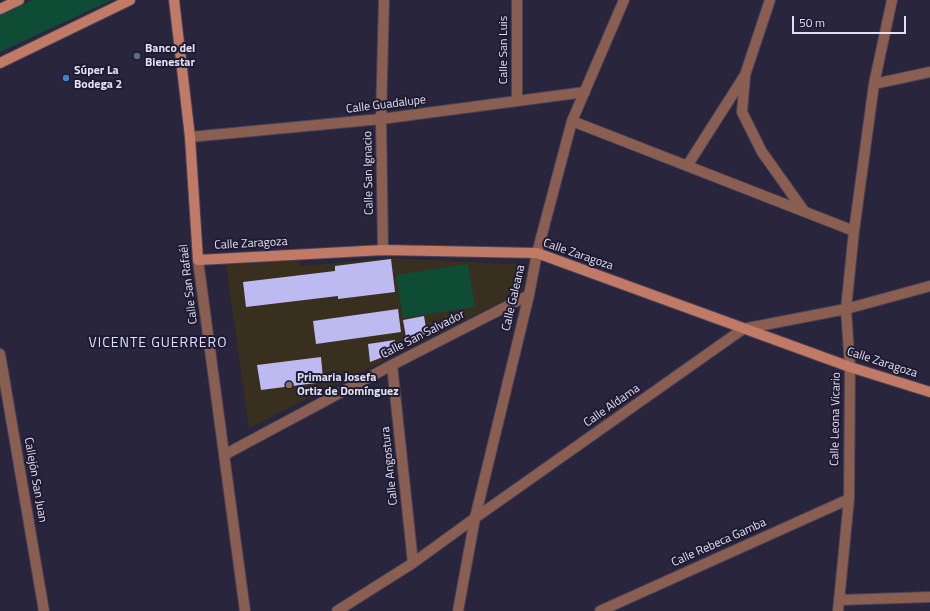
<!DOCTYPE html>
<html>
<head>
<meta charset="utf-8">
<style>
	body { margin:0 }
	#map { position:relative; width:930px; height:611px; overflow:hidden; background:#28253d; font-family:"Titillium Web",sans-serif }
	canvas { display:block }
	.scale { position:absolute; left:792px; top:16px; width:114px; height:18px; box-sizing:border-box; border:2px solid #e1e0f0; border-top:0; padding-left:5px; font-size:12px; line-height:14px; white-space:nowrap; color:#e1e0f0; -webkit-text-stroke:3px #1e1b33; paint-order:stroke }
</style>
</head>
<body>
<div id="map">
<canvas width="930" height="611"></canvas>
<div class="scale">50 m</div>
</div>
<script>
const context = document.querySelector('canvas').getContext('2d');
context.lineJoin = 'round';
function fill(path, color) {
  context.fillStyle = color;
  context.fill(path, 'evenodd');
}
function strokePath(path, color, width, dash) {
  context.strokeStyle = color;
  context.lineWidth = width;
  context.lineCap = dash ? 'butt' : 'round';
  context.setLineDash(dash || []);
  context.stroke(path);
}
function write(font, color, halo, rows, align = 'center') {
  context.font = font + ' "Titillium Web",sans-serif';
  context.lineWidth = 4;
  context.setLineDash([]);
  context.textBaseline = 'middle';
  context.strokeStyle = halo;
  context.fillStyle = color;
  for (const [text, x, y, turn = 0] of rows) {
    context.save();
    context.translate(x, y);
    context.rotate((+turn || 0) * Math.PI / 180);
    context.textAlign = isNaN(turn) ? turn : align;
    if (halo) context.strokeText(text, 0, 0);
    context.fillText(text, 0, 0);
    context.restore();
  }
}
fill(new Path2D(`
	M 391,258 L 526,265 L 522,292 L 249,428 L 226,265 L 300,260 L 301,266 Z`), '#382f1f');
fill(new Path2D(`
	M 32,0 L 112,0 L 0,52 L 0,15 Z
	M 468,264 L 475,307 L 403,318 L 396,275 Z`), '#0f4c35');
fill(new Path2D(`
	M 391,259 L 395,292 L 338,299 L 338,296 L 246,307 L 243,282 L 335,271 L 335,266 Z
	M 398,309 L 401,332 L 316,344 L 313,321 Z
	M 424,316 L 427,334 L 406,337 L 403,320 Z
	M 395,340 L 396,352 L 370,362 L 368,344 Z
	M 321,357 L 323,378 L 315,379 L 316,383 L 261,390 L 257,365 Z`), '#bdb9f1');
const street = new Path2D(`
	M 745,77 L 742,112 L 762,152 L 804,211
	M 874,84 L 930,72
	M 517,101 L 517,0
	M 572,121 L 854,231
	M 190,137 L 381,119 L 585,92
	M 687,166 L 745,75 L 770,0
	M 383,250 L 381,119 L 384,0
	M 198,260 L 245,611
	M 0,354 L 44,611
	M 392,365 L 413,563
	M 224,455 L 392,365 L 529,295
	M 839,600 L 930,597
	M 337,611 L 413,563 L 475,518 L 743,329 L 846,309 L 930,286
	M 458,611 L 475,518 L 529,295 L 537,253 L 572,121 L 624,0
	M 600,611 L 849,499
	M 838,611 L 849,499 L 850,367 L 846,309 L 854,231 L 874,84 L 892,0`);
const secondary = new Path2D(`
	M 174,0 L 190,137 L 198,260 L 383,250 L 537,253 L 850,367 L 930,392
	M 0,9 L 19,0
	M 0,63 L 130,0`);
strokePath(street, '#46435a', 12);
strokePath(secondary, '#46435a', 12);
strokePath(street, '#8a5e50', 10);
strokePath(secondary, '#c17a65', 10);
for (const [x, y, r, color] of [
	[137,56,4,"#5c6f8a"],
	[66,78,4,"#3f7fe0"],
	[289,385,4,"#8d6e63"]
]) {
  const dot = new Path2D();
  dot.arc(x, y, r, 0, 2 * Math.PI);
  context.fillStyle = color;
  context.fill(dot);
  strokePath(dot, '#1e1b33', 1.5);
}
write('bold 12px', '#e1e0f0', '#1e1b33', [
	["Banco del",145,49],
	["Bienestar",145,63],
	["Súper La",74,71],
	["Bodega 2",74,85],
	["Primaria Josefa",297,378],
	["Ortiz de Domínguez",297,392]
], 'left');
write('12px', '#e1e0f0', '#1e1b33', [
	["Calle San Luis",504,50,-90],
	["Calle Guadalupe",386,105,-7],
	["Calle San Ignacio",369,173,-91],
	["Calle Zaragoza",251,244,-3],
	["Calle Zaragoza",578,255,19],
	["Calle San Rafaél",189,284,-97],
	["Calle Galeana",514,298,-77],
	["Calle San Salvador",423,335,-27],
	["Calle Zaragoza",882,363,18],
	["Calle Aldama",612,406,-35],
	["Calle Leona Vicario",836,419,-89],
	["Calle Angostura",390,466,-96],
	["Callejón San Juan",35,480,80],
	["Calle Rebeca Gamba",719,543,-24]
]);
context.letterSpacing = '1px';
write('14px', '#e0dfff', '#1e1b33', [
	["VICENTE GUERRERO",158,344]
]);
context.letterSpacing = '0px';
</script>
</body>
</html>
